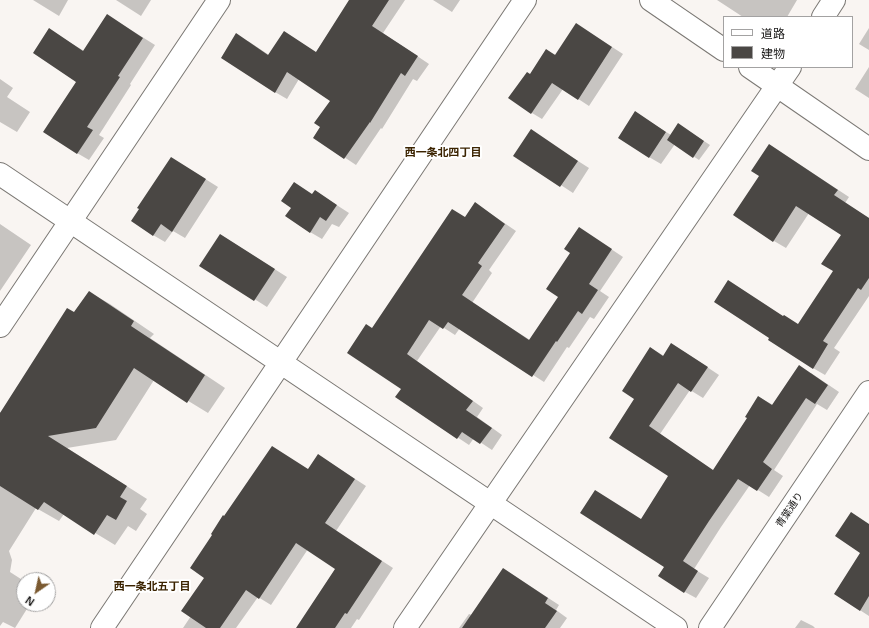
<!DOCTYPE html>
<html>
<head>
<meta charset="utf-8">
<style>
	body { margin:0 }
	#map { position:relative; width:869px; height:628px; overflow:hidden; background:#f9f5f2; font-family:Helvetica,"Noto Sans JP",sans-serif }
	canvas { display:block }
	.legend { position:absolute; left:723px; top:16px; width:130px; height:52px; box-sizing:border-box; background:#fff; border:1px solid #a3a2a2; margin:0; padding:5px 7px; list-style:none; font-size:12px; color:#181716 }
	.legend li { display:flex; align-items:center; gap:8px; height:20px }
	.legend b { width:20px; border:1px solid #a3a2a2 }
	.north { position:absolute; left:16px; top:572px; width:40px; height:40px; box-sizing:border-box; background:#fff; border:1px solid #a3a2a2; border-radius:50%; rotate:214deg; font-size:11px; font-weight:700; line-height:16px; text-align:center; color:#181716 }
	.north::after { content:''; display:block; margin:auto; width:14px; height:18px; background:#7b5a31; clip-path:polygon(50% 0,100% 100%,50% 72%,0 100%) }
</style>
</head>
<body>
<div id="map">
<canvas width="869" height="628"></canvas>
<ul class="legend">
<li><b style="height:5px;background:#fff"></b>道路</li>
<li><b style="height:11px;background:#4a4744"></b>建物</li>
</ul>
<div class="north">N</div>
</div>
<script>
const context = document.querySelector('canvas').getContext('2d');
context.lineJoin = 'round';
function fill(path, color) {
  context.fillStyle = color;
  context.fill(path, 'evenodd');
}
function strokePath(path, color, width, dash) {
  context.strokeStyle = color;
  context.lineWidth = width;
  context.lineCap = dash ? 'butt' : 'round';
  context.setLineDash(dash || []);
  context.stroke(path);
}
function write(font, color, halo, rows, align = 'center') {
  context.font = font + ' Helvetica,"Noto Sans JP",sans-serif';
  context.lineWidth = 4;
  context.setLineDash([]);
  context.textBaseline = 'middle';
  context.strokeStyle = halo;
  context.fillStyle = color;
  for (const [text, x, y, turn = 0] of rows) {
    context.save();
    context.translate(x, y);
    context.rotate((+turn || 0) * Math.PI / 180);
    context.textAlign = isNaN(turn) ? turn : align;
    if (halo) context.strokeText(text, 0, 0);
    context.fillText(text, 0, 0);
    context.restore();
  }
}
fill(new Path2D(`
	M 33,0 L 68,0 L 59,16 Z
	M 116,0 L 151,0 L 141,16 Z
	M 351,0 L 405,0 L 383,33 L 429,64 L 417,81 L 413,79 L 382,129 L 381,128 L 356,165 L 314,137 L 321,126 L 331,101 L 299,79 L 287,99 L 275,92 L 248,41 L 269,55 L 316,52 Z
	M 433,0 L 460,0 L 452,12 Z
	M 717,0 L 797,0 L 787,17 L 743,17 Z
	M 107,15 L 155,45 L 130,84 L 131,85 L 99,135 L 104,138 L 89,160 L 77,153 L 78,81 L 61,37 L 84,51 Z
	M 869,28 L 869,50 L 859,44 Z
	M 587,31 L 623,54 L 589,106 L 563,89 L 542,119 L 532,113 L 530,75 L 546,50 L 556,55 Z
	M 869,67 L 869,98 L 855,89 Z
	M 0,79 L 13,88 L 7,97 L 30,112 L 17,132 L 0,122 Z
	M 647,120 L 671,135 L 684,128 L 710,145 L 699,160 L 675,144 L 661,164 L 649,157 Z
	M 531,131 L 589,168 L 573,193 L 515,155 Z
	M 770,145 L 849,197 L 845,203 L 869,218 L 869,296 L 834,348 L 840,352 L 825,375 L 813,368 L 799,325 L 834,271 L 842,235 L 809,213 L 786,248 L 774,241 L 760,176 Z
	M 183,165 L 218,187 L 185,238 L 173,231 L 165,242 L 153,235 Z
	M 315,191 L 349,213 L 339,227 L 332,224 L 322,239 L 310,232 L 313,195 Z
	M 475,203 L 516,231 L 489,270 L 492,273 L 472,303 L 530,340 L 559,297 L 590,235 L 623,257 L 600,291 L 609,297 L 594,319 L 590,317 L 569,348 L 567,347 L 544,382 L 460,328 L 455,335 L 441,326 L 417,361 L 483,408 L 477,417 L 502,435 L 492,450 L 474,438 L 469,445 L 397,397 L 402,389 L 373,329 L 465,218 Z
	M 0,224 L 31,245 L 0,291 Z
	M 221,235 L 287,277 L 267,307 L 201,265 Z
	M 89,292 L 110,304 L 154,334 L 150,338 L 225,388 L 208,413 L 154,380 L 116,440 L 67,448 L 147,499 L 140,509 L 147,514 L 136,531 L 128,526 L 115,545 L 64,514 L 59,521 L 36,508 L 9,551 L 12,560 L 10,572 L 24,581 L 24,604 L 30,604 L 15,628 L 3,622 L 0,626 L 0,412 L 2,412 Z
	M 651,348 L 664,356 L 683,351 L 719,375 L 703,398 L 690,390 L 660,434 L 714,471 L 748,417 L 759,397 L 773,405 L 811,373 L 839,392 L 827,410 L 817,404 L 774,470 L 783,476 L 769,497 L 750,485 L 721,527 L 694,569 L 709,578 L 696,598 L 685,592 L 665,567 L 641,520 L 669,476 L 635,399 Z
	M 329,462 L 366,486 L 336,531 L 393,568 L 359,620 L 357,619 L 351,628 L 297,628 L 336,568 L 308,549 L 271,605 L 258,597 L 236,628 L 183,628 L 191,616 L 308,470 Z
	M 869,524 L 869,616 L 835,594 L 862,552 Z
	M 504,569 L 559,605 L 556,610 L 567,618 L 560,628 L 459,628 L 469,614 L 472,615 Z
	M 801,620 L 813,626 L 815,628 L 795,628 Z`), '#0003');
fill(new Path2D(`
	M 349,0 L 389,0 L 372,26 L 418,56 L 405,76 L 401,73 L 370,123 L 370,122 L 344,159 L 313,138 L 320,127 L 314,123 L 330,101 L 287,72 L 275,93 L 221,58 L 236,33 L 268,55 L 284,31 L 316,52 Z
	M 107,14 L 143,38 L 118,76 L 120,77 L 87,127 L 93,130 L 77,154 L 43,132 L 76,82 L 33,53 L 49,28 L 83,51 Z
	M 576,23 L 612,47 L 578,100 L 552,83 L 531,114 L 508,98 L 527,72 L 530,74 L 546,49 L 555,55 Z
	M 635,111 L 666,132 L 649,158 L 618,138 Z
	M 678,123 L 704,141 L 693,158 L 667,140 Z
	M 531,129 L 578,161 L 560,187 L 513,156 Z
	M 769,144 L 838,190 L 834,195 L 869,218 L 869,278 L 861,290 L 858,288 L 823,341 L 828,344 L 813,369 L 768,340 L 769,338 L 714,302 L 728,280 L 783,316 L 784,315 L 798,324 L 833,271 L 821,264 L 841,235 L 796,206 L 773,242 L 733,215 L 759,176 L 751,171 Z
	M 171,157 L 206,179 L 172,232 L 161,224 L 153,236 L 131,221 L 139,209 L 137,208 Z
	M 294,182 L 312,194 L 315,190 L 337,205 L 326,221 L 320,217 L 310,233 L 285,216 L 291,208 L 281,201 Z
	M 475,202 L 505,224 L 478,263 L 482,266 L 462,295 L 529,340 L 558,297 L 546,289 L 570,253 L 564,249 L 579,227 L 612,249 L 589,284 L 598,290 L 582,314 L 578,311 L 557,342 L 556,341 L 532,377 L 448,322 L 443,329 L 429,320 L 407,354 L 473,401 L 466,410 L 492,428 L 480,444 L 462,432 L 457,439 L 395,397 L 401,389 L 347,353 L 366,324 L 372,328 L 452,209 L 465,217 Z
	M 220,234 L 275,269 L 254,301 L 199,266 Z
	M 89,291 L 134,321 L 131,326 L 205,375 L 187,403 L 134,368 L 96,428 L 48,436 L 127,486 L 120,497 L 127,501 L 116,520 L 107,515 L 94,535 L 44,502 L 38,510 L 0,486 L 0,413 L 67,308 L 74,312 Z
	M 671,343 L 708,367 L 691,392 L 678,383 L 649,426 L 713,470 L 747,418 L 745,417 L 758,396 L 772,405 L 799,365 L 828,385 L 815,404 L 806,398 L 763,462 L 772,469 L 757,491 L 738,479 L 709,521 L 683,561 L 698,571 L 684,593 L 658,576 L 664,567 L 580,513 L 595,490 L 641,519 L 668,476 L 609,438 L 634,399 L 622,391 L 650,347 L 663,356 Z
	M 272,446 L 308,469 L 318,454 L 355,479 L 325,523 L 382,561 L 347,614 L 345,613 L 335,628 L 296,628 L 335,569 L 296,543 L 259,599 L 246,590 L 220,628 L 206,628 L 181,611 L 204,578 L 190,568 L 212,535 L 211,534 L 223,515 L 224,516 Z
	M 851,512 L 869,524 L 869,596 L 860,611 L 834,594 L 860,553 L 835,536 Z
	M 503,568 L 548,598 L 545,603 L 557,611 L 545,628 L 462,628 Z`), '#4a4744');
const minor = new Path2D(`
	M 823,17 L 834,0
	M 0,326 L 219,0
	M 405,628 L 790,67`);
const tertiary = new Path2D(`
	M 651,0 L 724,50
	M 750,67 L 869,149
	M 0,174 L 676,628
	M 102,628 L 525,0
	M 710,628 L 869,392`);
strokePath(minor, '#7b7874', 24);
strokePath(tertiary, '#7b7874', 24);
strokePath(minor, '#fff', 22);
strokePath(tertiary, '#fff', 22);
write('10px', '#181716', '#fff', [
	["青葉通り",790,510,-56]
]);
write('bold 11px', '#3b2300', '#fff', [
	["西一条北四丁目",443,153],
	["西一条北五丁目",152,587]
]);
</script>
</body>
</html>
